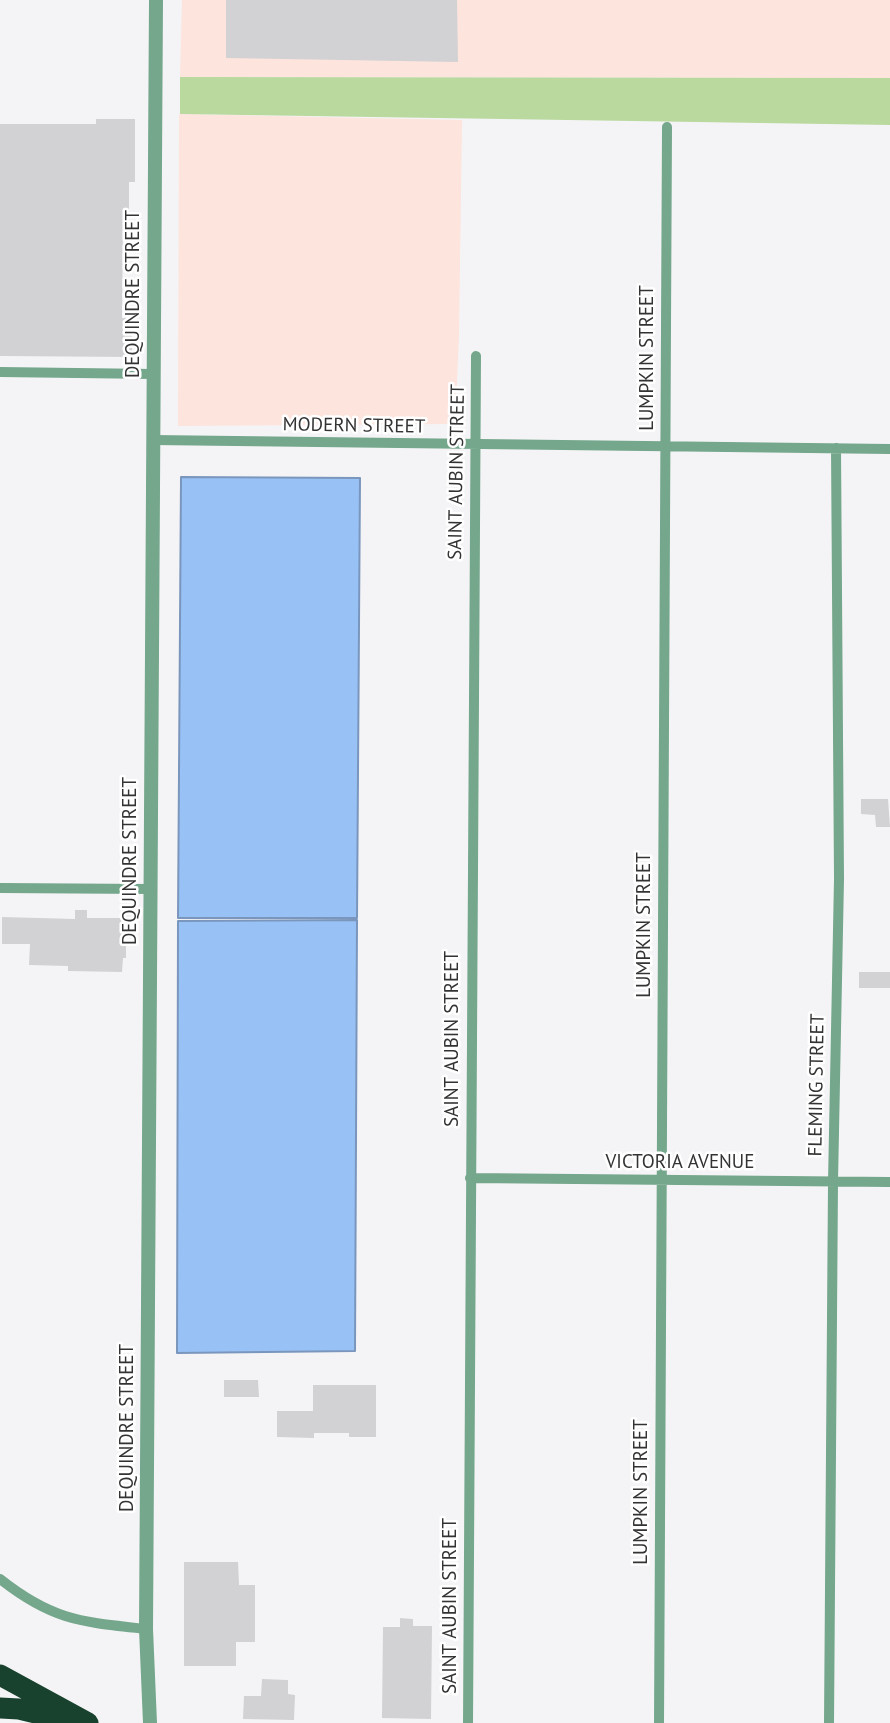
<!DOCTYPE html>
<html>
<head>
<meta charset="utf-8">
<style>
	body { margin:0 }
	canvas { display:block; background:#f4f4f6 }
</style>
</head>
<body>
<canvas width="890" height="1723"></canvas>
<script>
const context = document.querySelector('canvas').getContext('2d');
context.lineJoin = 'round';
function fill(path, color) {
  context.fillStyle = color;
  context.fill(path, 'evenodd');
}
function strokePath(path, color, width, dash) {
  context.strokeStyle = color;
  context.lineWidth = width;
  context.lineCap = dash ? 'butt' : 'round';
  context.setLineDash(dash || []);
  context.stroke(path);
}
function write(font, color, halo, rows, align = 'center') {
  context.font = font + ' "PT Sans",sans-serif';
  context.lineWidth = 5;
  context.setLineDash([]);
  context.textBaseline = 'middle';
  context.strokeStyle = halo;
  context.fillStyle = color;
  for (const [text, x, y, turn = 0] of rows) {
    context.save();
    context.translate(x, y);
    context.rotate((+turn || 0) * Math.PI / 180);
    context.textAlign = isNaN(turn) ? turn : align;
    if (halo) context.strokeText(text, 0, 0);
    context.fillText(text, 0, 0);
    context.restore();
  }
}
fill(new Path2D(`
	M 182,0 L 890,0 L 890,78 L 180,77 Z
	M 179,114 L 462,120 L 459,336 L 455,424 L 178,426 Z`), '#fde4dc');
fill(new Path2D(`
	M 180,77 L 890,78 L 890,125 L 180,114 Z`), '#bad99f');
const water = new Path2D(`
	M 181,477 L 360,478 L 357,918 L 178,918 Z
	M 357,920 L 355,1351 L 177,1353 L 178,921 Z`);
fill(water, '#98c1f6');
strokePath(water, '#7a96bc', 2);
fill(new Path2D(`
	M 226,0 L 457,0 L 458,62 L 226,58 Z
	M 96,119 L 135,119 L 135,182 L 129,182 L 129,221 L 123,221 L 122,318 L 132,318 L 132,357 L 0,356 L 0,124 L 96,124 Z
	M 861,799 L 888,799 L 890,827 L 876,827 L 875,815 L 861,814 Z
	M 75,910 L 87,910 L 87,918 L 123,918 L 123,930 L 126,930 L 126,958 L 123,958 L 122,972 L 68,971 L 68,966 L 29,965 L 30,944 L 2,944 L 2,917 L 75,919 Z
	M 859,972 L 890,972 L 890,988 L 859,988 Z
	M 224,1380 L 258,1380 L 259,1397 L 224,1397 Z
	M 313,1385 L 376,1385 L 376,1437 L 349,1437 L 349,1433 L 314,1433 L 314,1438 L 277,1437 L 277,1411 L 313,1411 Z
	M 184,1562 L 238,1562 L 239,1585 L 255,1585 L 255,1642 L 236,1642 L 236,1666 L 184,1666 Z
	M 400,1618 L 413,1619 L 413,1626 L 432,1626 L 431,1719 L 382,1718 L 383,1627 L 400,1627 Z
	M 262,1679 L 288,1680 L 288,1694 L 295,1695 L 294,1720 L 243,1719 L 244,1696 L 261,1696 Z`), '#d2d2d4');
strokePath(new Path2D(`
	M 0,372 L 153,374
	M 153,440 L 890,449
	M 0,888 L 150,889
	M 470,1178 L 890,1182
	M 0,1579 C 53,1621 82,1622 146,1629
	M 468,1723 L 476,356
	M 659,1723 L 667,127
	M 829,1723 L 833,1182 L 839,879 L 836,448`), '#75a78c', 10);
strokePath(new Path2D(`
	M 150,1723 L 146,1629 L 156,0`), '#75a78c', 14);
strokePath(new Path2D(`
	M 0,1675 L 88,1723
	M 0,1708 L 19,1709 L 68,1721`), '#18422e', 21);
write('19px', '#333334', '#fff', [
	["DEQUINDRE STREET",134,294,-90],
	["LUMPKIN STREET",648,358,-90],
	["MODERN STREET",354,426,1],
	["SAINT AUBIN STREET",457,472,-89],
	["DEQUINDRE STREET",131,861,-90],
	["LUMPKIN STREET",645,925,-90],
	["SAINT AUBIN STREET",453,1039,-90],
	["FLEMING STREET",817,1085,-89],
	["VICTORIA AVENUE",680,1163],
	["DEQUINDRE STREET",128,1428,-90],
	["LUMPKIN STREET",642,1492,-90],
	["SAINT AUBIN STREET",451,1606,-90]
]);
</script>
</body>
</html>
